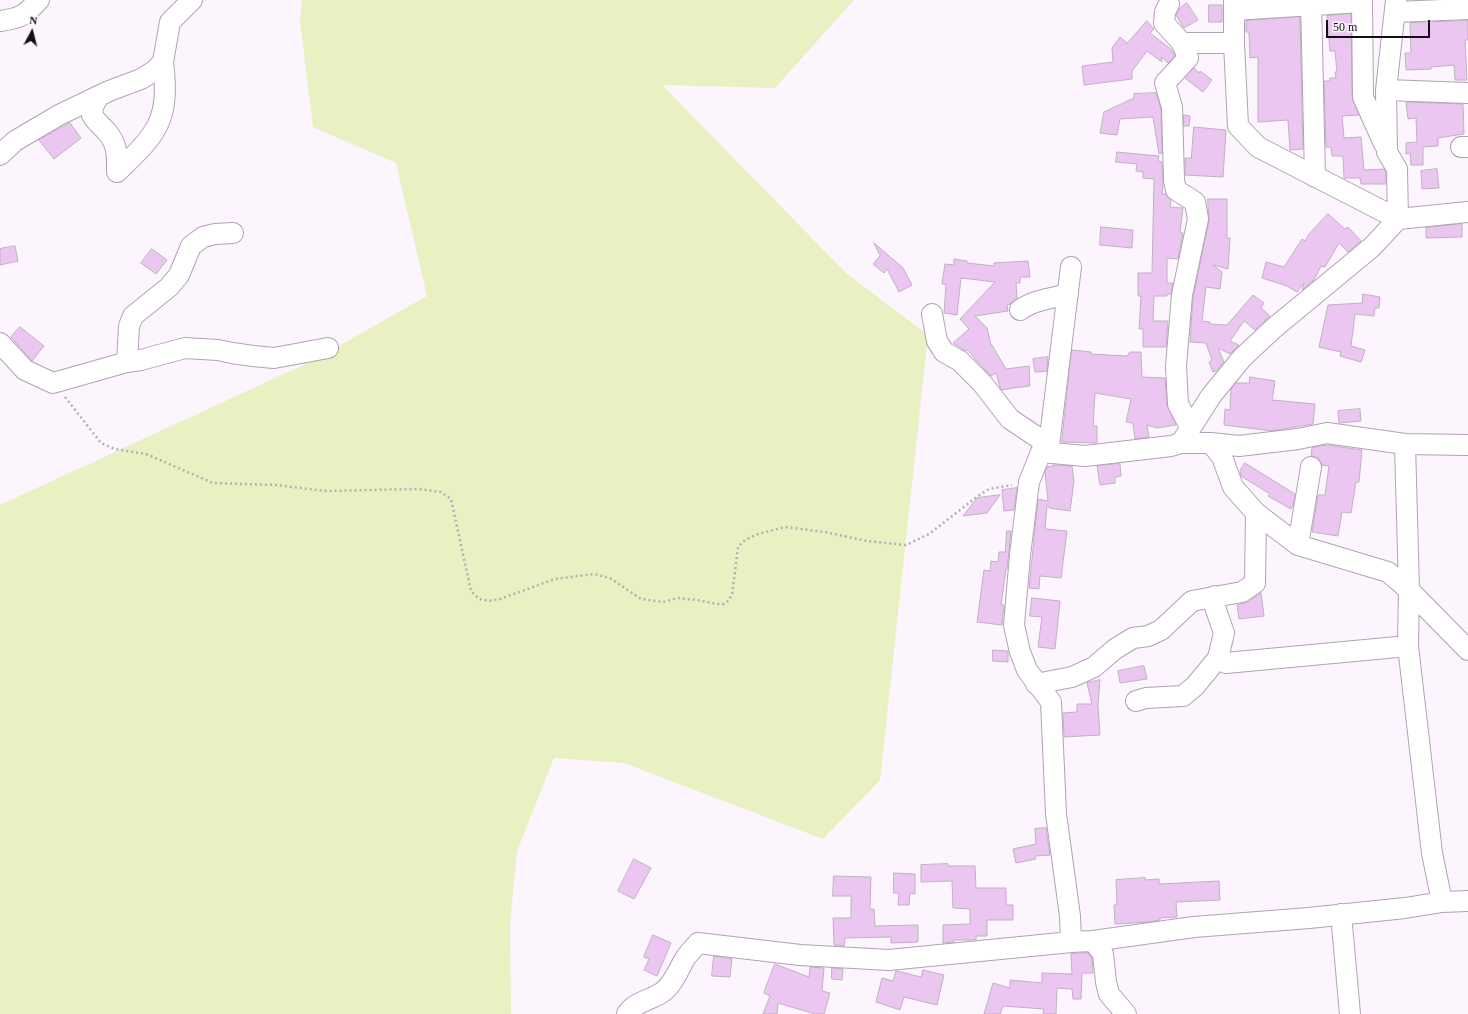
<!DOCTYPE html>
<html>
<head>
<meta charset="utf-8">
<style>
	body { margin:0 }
	#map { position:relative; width:1468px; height:1014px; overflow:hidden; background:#fcf5fd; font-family:Georgia,serif }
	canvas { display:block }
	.north { position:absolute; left:12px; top:12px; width:40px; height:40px; -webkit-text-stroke:3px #fcf5fd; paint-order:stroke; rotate:7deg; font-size:11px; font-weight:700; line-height:16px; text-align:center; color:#130d14 }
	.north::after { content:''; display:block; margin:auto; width:14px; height:18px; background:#130d14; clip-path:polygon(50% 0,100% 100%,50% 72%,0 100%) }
	.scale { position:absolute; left:1326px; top:20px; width:104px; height:18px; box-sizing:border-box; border:2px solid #130d14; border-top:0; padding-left:5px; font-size:12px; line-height:14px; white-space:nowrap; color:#130d14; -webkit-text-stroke:3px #fcf5fd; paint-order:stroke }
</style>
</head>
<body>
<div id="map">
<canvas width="1468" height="1014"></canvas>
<div class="north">N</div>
<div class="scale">50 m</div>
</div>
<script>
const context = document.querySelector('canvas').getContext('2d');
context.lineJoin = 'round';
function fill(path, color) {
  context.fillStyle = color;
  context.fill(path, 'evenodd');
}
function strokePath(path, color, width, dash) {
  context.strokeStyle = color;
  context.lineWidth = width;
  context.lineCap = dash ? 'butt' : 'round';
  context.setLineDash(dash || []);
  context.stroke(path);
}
fill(new Path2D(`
	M 302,0 L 854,0 L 775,88 L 662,85 L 846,273 L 928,335 L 880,780 L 823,839 L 624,763 L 554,758 L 517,851 L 510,923 L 511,1014 L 0,1014 L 0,505 L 312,361 L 427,296 L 396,163 L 313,127 L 300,21 Z`), '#e9f0c2');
const building = new Path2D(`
	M 1187,3 L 1198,20 L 1184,28 L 1176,15 L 1180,8 Z
	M 1209,5 L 1222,5 L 1222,22 L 1209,22 Z
	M 1351,14 L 1352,97 L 1359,115 L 1342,116 L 1344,138 L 1361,137 L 1364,170 L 1384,169 L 1386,172 L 1386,184 L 1361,184 L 1360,178 L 1344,178 L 1343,156 L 1332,156 L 1331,147 L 1326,147 L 1324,81 L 1330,81 L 1330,78 L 1336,78 L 1335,72 L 1337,72 L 1335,51 L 1330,51 L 1327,16 Z
	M 1300,17 L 1303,149 L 1290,150 L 1288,120 L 1258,122 L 1258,57 L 1250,58 L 1249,32 L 1246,32 L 1246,21 Z
	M 1147,21 L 1154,29 L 1150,33 L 1172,50 L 1175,56 L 1168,63 L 1161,57 L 1162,62 L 1147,51 L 1132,71 L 1132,79 L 1084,85 L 1082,66 L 1113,62 L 1112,48 L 1120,37 L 1127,43 Z
	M 1468,21 L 1468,40 L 1465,40 L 1467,80 L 1455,80 L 1454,65 L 1431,67 L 1431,69 L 1406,70 L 1405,53 L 1411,53 L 1410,23 Z
	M 1194,68 L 1199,73 L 1200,71 L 1212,80 L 1203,92 L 1185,78 Z
	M 1156,93 L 1161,109 L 1162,153 L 1159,154 L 1153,117 L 1120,119 L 1117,135 L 1100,133 L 1104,112 L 1134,98 L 1134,94 Z
	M 1409,102 L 1463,104 L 1464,134 L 1438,138 L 1438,146 L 1423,147 L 1423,165 L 1411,165 L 1410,153 L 1406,154 L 1406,143 L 1417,142 L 1416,118 L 1408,119 L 1406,103 Z
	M 1184,115 L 1190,116 L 1189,126 L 1184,126 Z
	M 70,123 L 81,138 L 54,159 L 39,140 Z
	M 1194,127 L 1226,130 L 1223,177 L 1185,175 L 1185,158 L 1191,158 Z
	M 1117,152 L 1159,156 L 1158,161 L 1162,162 L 1163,186 L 1162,194 L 1166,194 L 1171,200 L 1170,207 L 1183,208 L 1180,232 L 1183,233 L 1178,259 L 1167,258 L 1167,283 L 1173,283 L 1171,294 L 1167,294 L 1167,296 L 1154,296 L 1153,321 L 1168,321 L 1166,347 L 1143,347 L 1143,329 L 1139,329 L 1141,296 L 1138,296 L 1138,273 L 1152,273 L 1154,179 L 1143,178 L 1143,172 L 1136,171 L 1137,164 L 1116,162 Z
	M 1437,169 L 1439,188 L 1422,189 L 1421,171 Z
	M 1208,199 L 1227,199 L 1227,238 L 1230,238 L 1228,269 L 1213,265 L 1222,272 L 1220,289 L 1206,287 L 1202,321 L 1210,322 L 1210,324 L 1227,325 L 1253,295 L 1264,303 L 1261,308 L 1270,316 L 1255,330 L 1244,321 L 1230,341 L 1239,345 L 1230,354 L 1218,348 L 1224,362 L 1216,371 L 1213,372 L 1209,362 L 1212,360 L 1206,343 L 1190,342 L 1193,297 L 1209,221 Z
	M 1328,214 L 1345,229 L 1348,227 L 1361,241 L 1348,252 L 1339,243 L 1325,267 L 1321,266 L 1314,280 L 1302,290 L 1304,283 L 1297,292 L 1287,286 L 1262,278 L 1266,262 L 1284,267 L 1302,239 L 1305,241 L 1310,233 Z
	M 1462,224 L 1462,237 L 1426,238 L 1426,228 Z
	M 1101,227 L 1133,230 L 1132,248 L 1100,245 Z
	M 874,243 L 903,268 L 912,285 L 899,292 L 887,269 L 884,273 L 873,264 L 880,256 Z
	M 15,246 L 18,261 L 0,265 L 0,249 Z
	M 152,249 L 167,260 L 156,274 L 141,263 Z
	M 954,259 L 967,261 L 967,263 L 994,266 L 994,263 L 1028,261 L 1030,277 L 1020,277 L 1020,283 L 1016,283 L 1017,298 L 1010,304 L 1007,305 L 1008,311 L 975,316 L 987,328 L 991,345 L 992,345 L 1006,369 L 1029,366 L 1030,386 L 1013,388 L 1002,390 L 1000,387 L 996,373 L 991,376 L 976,360 L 968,350 L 966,351 L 953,343 L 969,329 L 960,319 L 995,282 L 961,278 L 957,315 L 944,313 L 946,284 L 942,284 L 945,264 L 954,265 Z
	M 1363,294 L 1380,297 L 1379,308 L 1375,308 L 1374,316 L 1355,314 L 1351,346 L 1365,350 L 1361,362 L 1340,356 L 1341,352 L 1319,347 L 1328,305 L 1362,303 Z
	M 20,327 L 44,346 L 32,361 L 11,337 Z
	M 1072,350 L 1091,352 L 1091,354 L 1127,356 L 1130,352 L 1141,352 L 1142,377 L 1165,378 L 1167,405 L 1176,425 L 1157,428 L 1147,425 L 1149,437 L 1135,439 L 1133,423 L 1126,422 L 1131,399 L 1095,393 L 1093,426 L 1097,426 L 1097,443 L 1062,442 Z
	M 1048,357 L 1047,371 L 1035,372 L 1033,359 Z
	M 1250,377 L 1275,381 L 1272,400 L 1315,404 L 1313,424 L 1272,431 L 1224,425 L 1225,409 L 1230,410 L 1231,389 L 1236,383 L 1249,383 Z
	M 1360,409 L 1361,421 L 1339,423 L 1338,411 Z
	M 1327,445 L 1362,450 L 1359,482 L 1356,482 L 1351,513 L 1342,512 L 1338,536 L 1312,532 L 1318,495 L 1325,495 L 1329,466 L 1322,465 L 1318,458 L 1311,456 L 1312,448 Z
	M 1245,463 L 1295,494 L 1293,506 L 1291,509 L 1268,496 L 1270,494 L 1241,476 L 1240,471 Z
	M 1120,464 L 1121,476 L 1115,477 L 1115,483 L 1100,485 L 1097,466 Z
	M 1053,465 L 1072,466 L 1074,481 L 1070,511 L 1049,508 L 1049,506 L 1047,506 L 1045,529 L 1067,531 L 1061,578 L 1040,576 L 1039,589 L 1029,588 L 1038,499 L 1048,501 L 1045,472 L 1047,467 L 1053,466 Z
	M 1017,488 L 1014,510 L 1004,511 L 1002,490 Z
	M 1000,495 L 987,513 L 963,516 L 977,498 Z
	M 1007,531 L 1011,531 L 1007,569 L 1006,569 L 1001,605 L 1004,605 L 1002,625 L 977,622 L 984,570 L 990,571 L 991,561 L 998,562 L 999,552 L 1005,552 Z
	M 1261,593 L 1264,616 L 1239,619 L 1237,605 L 1248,602 Z
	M 1032,598 L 1060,601 L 1055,649 L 1038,647 L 1042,617 L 1030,616 Z
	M 993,650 L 1008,651 L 1008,662 L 993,661 Z
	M 1144,666 L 1147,679 L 1120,683 L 1118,671 Z
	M 1100,680 L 1098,705 L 1100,735 L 1064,737 L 1063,713 L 1077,712 L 1077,704 L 1092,704 L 1087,683 Z
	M 1046,828 L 1050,855 L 1035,856 L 1036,859 L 1016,863 L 1013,849 L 1036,844 L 1035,829 Z
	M 634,859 L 651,868 L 634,899 L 618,891 Z
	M 948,864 L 948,866 L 975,866 L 976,888 L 1006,888 L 1006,905 L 1013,905 L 1013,920 L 987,920 L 987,936 L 976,936 L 976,940 L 954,940 L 954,942 L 943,943 L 943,925 L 970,924 L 970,909 L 953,908 L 952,881 L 921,882 L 921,865 Z
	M 894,873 L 915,874 L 915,894 L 910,893 L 909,905 L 898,905 L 899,893 L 894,893 Z
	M 834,876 L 871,877 L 870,909 L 874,909 L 875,926 L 918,925 L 918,942 L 891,943 L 891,937 L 845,938 L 844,946 L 834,945 L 833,918 L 851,918 L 851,896 L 833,896 Z
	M 1145,878 L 1145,880 L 1159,879 L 1159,884 L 1219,881 L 1220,900 L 1176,902 L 1177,917 L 1160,918 L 1160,920 L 1149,922 L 1115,924 L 1114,905 L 1117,905 L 1116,880 Z
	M 653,935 L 671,943 L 657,976 L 644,970 L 649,959 L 644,957 Z
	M 1088,953 L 1092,958 L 1093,973 L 1082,973 L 1081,999 L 1073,999 L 1072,989 L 1057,988 L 1056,1014 L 1043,1014 L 1044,1009 L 1003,1006 L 1000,1014 L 984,1014 L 993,983 L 1010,988 L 1010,980 L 1042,983 L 1042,973 L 1072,974 L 1071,954 Z
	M 714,956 L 732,959 L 730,977 L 712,976 Z
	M 775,964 L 809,977 L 810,967 L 824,968 L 822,991 L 830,993 L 824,1014 L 815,1014 L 778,1003 L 777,1014 L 763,1014 L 770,996 L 764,993 Z
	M 832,968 L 843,969 L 842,980 L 832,979 Z
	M 923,970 L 944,975 L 937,1005 L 904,997 L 900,1010 L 876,1002 L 882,978 L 893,981 L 896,971 L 897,971 L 921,977 Z`);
fill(building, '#ebc6f1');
strokePath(building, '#c0b0c3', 1);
const minor = new Path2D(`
	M 1234,0 L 1234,43 L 1238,126 L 1258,147 L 1398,219 L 1468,212
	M 1311,0 L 1315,177
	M 1169,4 L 1165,12 L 1164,23 L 1182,43
	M 1234,10 L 1362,2 L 1363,97 L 1384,144
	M 1395,12 L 1468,9
	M 0,21 C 21,18 24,16 39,0
	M 1386,90 L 1468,93
	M 99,96 L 93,106 L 92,115 C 96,122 102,126 107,132 C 118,145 117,155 117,172
	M 1461,147 L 1468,147
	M 0,155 L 15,141 L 59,115 L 109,91 L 141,79 L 154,71 L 163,62 L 170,22 L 192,0
	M 117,172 C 158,133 170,120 163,62
	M 1020,310 C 1034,300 1052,298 1068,294
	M 932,314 L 937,341 L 944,352 L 960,361 L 982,383 L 1010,419 L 1049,445
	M 0,343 L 25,370 L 53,383 L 127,362 L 129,326 L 133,316 L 169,287 L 179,275 L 191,246 L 203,237 L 215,234 L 233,233
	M 127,362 L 141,360 L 185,348 L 218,350 L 232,353 L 253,356 L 274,358 L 328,348
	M 1190,427 L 1178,404 L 1176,366 L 1182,295 L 1198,219 L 1195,202 L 1176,190 L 1174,180 L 1172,107 L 1165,83 L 1188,58 L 1182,43 L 1234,43
	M 1181,443 L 1211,396 L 1242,358 L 1274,328 L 1372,247 L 1398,219 L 1397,169 L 1387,152 L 1386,90 L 1396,0
	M 1211,443 L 1222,457 L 1233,487 L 1256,513 L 1298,545 L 1388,572 L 1409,590 L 1468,650
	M 1405,444 L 1409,590 L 1408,646 L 1432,853 L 1442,902
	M 1041,452 L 1085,456 L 1171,446 L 1181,443 L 1211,443 L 1239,446 L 1298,439 L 1327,433 L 1405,444 L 1468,445
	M 1298,545 L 1311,467
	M 1215,596 L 1215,607 L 1224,633 L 1218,658 L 1226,663 L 1408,646
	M 1036,684 L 1072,677 L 1094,667 L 1115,649 L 1133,638 L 1148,636 L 1161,630 L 1192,601 L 1242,592 L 1255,583 L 1256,513
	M 1136,701 L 1146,698 L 1183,696 L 1195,686 L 1218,658
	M 1341,914 L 1350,1014
	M 1093,941 L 1103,954 L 1106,982 L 1109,994 L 1126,1014
	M 1071,942 L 1070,916 L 1056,814 L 1051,702 L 1027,670 L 1020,652 L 1014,625 L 1020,555 L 1029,482 L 1041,452 L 1049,445 L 1071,267
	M 627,1014 C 634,1002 651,1000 661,993 C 673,986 679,968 686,957 C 690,952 694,948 698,943 L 800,955 L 889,960 L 1071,942 L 1093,941 L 1194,927 L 1309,918 L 1405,908 L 1442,902 L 1468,901`);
strokePath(minor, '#b2a2b5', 22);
strokePath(new Path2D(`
	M 65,397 L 101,443 L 115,449 L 146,454 L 213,483 L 276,485 L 326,491 L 418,489 L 441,492 L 451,499 L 471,591 L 479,599 L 489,601 L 500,599 L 555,579 L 594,574 L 610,578 L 641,599 L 663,602 L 678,598 L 697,600 L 717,604 L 724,604 L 728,601 L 732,595 L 738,547 L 745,540 L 758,534 L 785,527 L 825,532 L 867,541 L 906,545 L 929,534 L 978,496 L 989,489 L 1012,485`), '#b4aeb5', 2.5, [2, 3]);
strokePath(minor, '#fff', 20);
</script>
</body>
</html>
